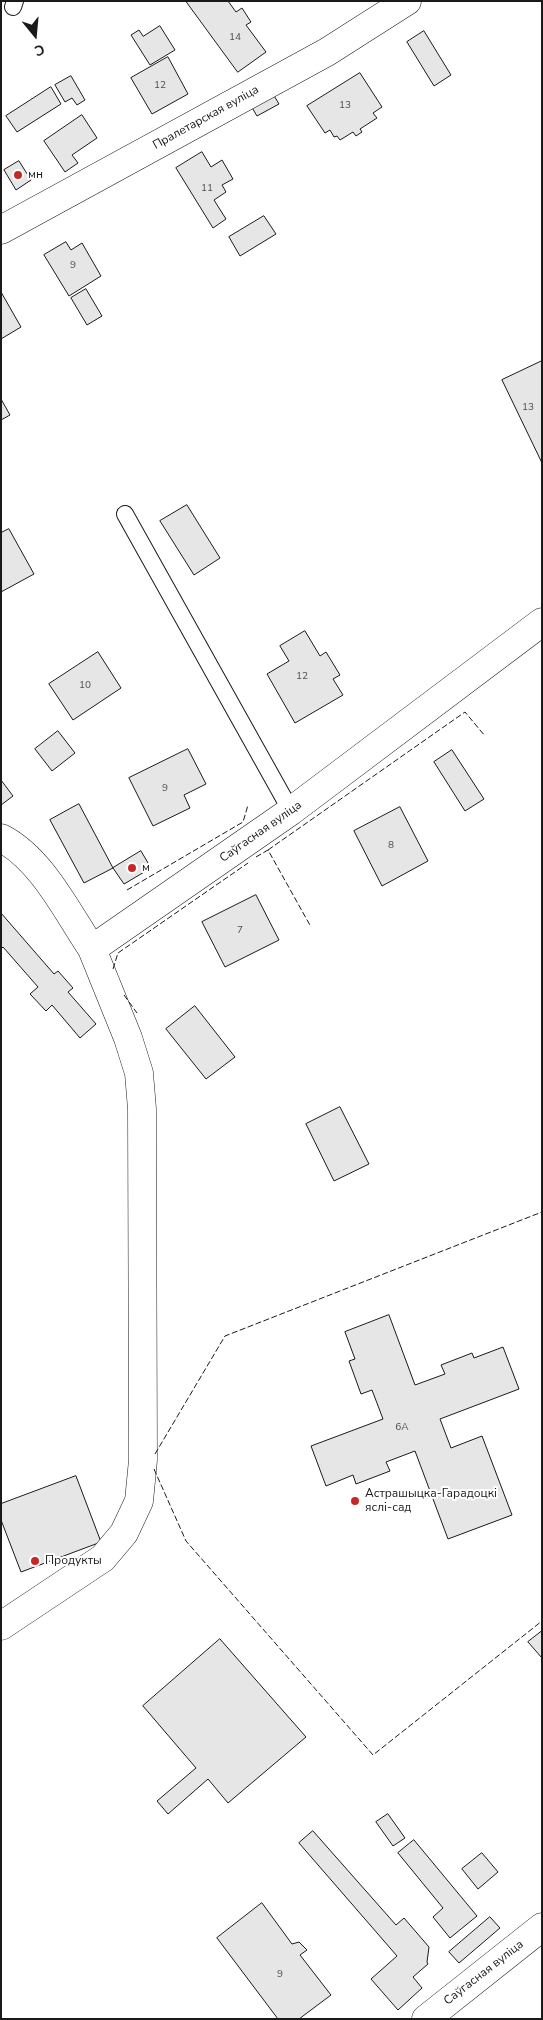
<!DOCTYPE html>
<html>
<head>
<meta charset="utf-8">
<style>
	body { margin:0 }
	#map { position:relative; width:543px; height:2020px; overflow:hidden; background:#fff; font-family:"Nunito Sans",sans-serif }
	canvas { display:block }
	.frame { position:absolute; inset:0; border:2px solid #1a1a1a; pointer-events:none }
	.north { position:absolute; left:10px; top:10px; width:50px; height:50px; -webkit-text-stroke:4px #fff; paint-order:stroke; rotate:163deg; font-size:14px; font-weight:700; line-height:20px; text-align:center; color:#1a1a1a }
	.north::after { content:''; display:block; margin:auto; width:18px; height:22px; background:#1a1a1a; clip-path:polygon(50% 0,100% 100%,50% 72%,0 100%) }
</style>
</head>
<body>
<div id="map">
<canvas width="543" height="2020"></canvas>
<div class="frame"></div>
<div class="north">С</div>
</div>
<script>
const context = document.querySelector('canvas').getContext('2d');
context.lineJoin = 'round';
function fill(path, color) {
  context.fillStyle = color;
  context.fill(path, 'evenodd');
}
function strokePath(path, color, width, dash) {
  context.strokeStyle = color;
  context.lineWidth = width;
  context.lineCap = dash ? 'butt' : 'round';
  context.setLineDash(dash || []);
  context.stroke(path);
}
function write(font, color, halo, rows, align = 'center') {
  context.font = font + ' "Nunito Sans",sans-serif';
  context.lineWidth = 4;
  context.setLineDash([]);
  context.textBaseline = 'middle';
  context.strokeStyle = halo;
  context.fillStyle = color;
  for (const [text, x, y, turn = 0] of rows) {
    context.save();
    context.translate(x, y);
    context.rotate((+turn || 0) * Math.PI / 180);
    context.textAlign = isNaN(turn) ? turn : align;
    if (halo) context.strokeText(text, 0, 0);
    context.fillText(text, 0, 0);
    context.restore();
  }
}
const building = new Path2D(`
	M 186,1 L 228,1 L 236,12 L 242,8 L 251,22 L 246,25 L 266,52 L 238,72 Z
	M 160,26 L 175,50 L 150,65 L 131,35 L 139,30 L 143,36 Z
	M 424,31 L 451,75 L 434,86 L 407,42 Z
	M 168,57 L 188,94 L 152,114 L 131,78 Z
	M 360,73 L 382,107 L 373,113 L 377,118 L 360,129 L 362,132 L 356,136 L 353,132 L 340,140 L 337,136 L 334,137 L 330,130 L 325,133 L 307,106 Z
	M 71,76 L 85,100 L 77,105 L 72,98 L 65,102 L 55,85 Z
	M 51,87 L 61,104 L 17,132 L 6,116 Z
	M 273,94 L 279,104 L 257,116 L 251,106 Z
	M 82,115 L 97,138 L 72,155 L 78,163 L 65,172 L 44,141 Z
	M 202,152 L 211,167 L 222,160 L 233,179 L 222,185 L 226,192 L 214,200 L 226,219 L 213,228 L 176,168 Z
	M 19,161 L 31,180 L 16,190 L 4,170 Z
	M 264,216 L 276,234 L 240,256 L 229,237 Z
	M 66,242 L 71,250 L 82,243 L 101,276 L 69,296 L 44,255 Z
	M 86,289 L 102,316 L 87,325 L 71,298 Z
	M 1,292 L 21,327 L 1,339 Z
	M 542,361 L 542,463 L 502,380 Z
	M 1,399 L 10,415 L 1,420 Z
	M 187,505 L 220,558 L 194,575 L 160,521 Z
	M 9,529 L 34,574 L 1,592 L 1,533 Z
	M 305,631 L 320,656 L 326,652 L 340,675 L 333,679 L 343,695 L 295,723 L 267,674 L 289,661 L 280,646 Z
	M 98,652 L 121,688 L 73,720 L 49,684 Z
	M 58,731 L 75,753 L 52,771 L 35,749 Z
	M 188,749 L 206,784 L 184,795 L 190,808 L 153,826 L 129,778 Z
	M 452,750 L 484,799 L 465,811 L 434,762 Z
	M 1,780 L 13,796 L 1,805 Z
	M 79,804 L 113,868 L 84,883 L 50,820 Z
	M 400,807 L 428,861 L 382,886 L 354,831 Z
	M 141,851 L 151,868 L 124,884 L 113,868 Z
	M 256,895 L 279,940 L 225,967 L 202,922 Z
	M 1,913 L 54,974 L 58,971 L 73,988 L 68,992 L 96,1024 L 80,1038 L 52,1005 L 46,1011 L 30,994 L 38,987 L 3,947 L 1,949 Z
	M 195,1006 L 235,1057 L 206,1079 L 166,1029 Z
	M 340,1107 L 369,1164 L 334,1181 L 306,1124 Z
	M 389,1315 L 415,1385 L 445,1374 L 441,1365 L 472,1353 L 474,1358 L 503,1347 L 519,1389 L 440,1419 L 451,1448 L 482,1436 L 512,1515 L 448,1539 L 415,1451 L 386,1462 L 390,1471 L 356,1484 L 353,1475 L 326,1486 L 311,1446 L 383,1419 L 372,1390 L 361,1394 L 349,1361 L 355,1359 L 345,1332 Z
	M 76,1476 L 101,1542 L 21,1572 L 1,1520 L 1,1504 Z
	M 542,1631 L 542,1658 L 528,1642 Z
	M 220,1639 L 306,1737 L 228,1803 L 208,1779 L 168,1814 L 157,1801 L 196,1768 L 143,1706 Z
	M 388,1814 L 405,1838 L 393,1846 L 376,1822 Z
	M 313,1831 L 396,1925 L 404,1918 L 429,1947 L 427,1962 L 428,1964 L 413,1977 L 422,1988 L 398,2010 L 371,1979 L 397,1956 L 299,1843 Z
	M 414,1840 L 477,1916 L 450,1938 L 433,1917 L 443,1908 L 398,1853 Z
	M 482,1853 L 498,1872 L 478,1889 L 462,1869 Z
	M 262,1903 L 292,1944 L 299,1942 L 307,1950 L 300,1955 L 331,1995 L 299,2019 L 278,2019 L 217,1938 Z
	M 490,1917 L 500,1928 L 459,1963 L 449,1952 Z`);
fill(building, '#e6e6e6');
strokePath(building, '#1a1a1a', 1);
const lane = new Path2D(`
	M 13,7 L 15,1
	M 125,514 L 291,811`);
const street = new Path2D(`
	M 1,230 L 327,52 L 407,1
	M 1,838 C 42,859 67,912 92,949 L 291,811 L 542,622
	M 1,1626 L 103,1558 L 124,1533 L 139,1501 L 143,1460 L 142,1109 L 139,1073 L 128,1038 L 92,949
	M 426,2019 L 542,1927`);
strokePath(lane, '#1a1a1a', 18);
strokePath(street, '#1a1a1a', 29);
strokePath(lane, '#fff', 16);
strokePath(street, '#fff', 28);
strokePath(new Path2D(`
	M 268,850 L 465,712 L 485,736
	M 256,857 L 268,850 L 311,927
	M 127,890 L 243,822 L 248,805
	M 113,969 L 118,953 L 248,863
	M 124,995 L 137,1013
	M 155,1454 L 225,1336 L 542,1212
	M 154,1469 L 186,1541 L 373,1755 L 542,1621`), '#1a1a1a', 1, [6, 2.5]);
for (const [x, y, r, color] of [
	[18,175,5,"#c62828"],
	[132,868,5,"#c62828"],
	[355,1501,5,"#c62828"],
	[35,1561,5,"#c62828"]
]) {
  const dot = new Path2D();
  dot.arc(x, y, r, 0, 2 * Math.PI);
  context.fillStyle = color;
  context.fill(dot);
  strokePath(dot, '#fff', 2);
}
write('10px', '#4d4d4d', null, [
	["14",235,38],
	["12",160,86],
	["13",345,106],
	["11",207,189],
	["9",73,266],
	["13",528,408],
	["12",302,677],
	["10",85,686],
	["9",165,789],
	["8",391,846],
	["7",240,931],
	["6А",402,1428],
	["9",280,1975]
]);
write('12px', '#1a1a1a', '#fff', [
	["Пралетарская вуліца",206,118,-29],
	["Саўгасная вуліца",261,832,-35],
	["Саўгасная вуліца",484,1973,-38]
]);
write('12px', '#1a1a1a', '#fff', [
	["мн",28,175],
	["м",142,868],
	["Астрашыцка-Гарадоцкі",365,1494],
	["яслі-сад",365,1508],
	["Продукты",45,1561]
], 'left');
</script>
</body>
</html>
